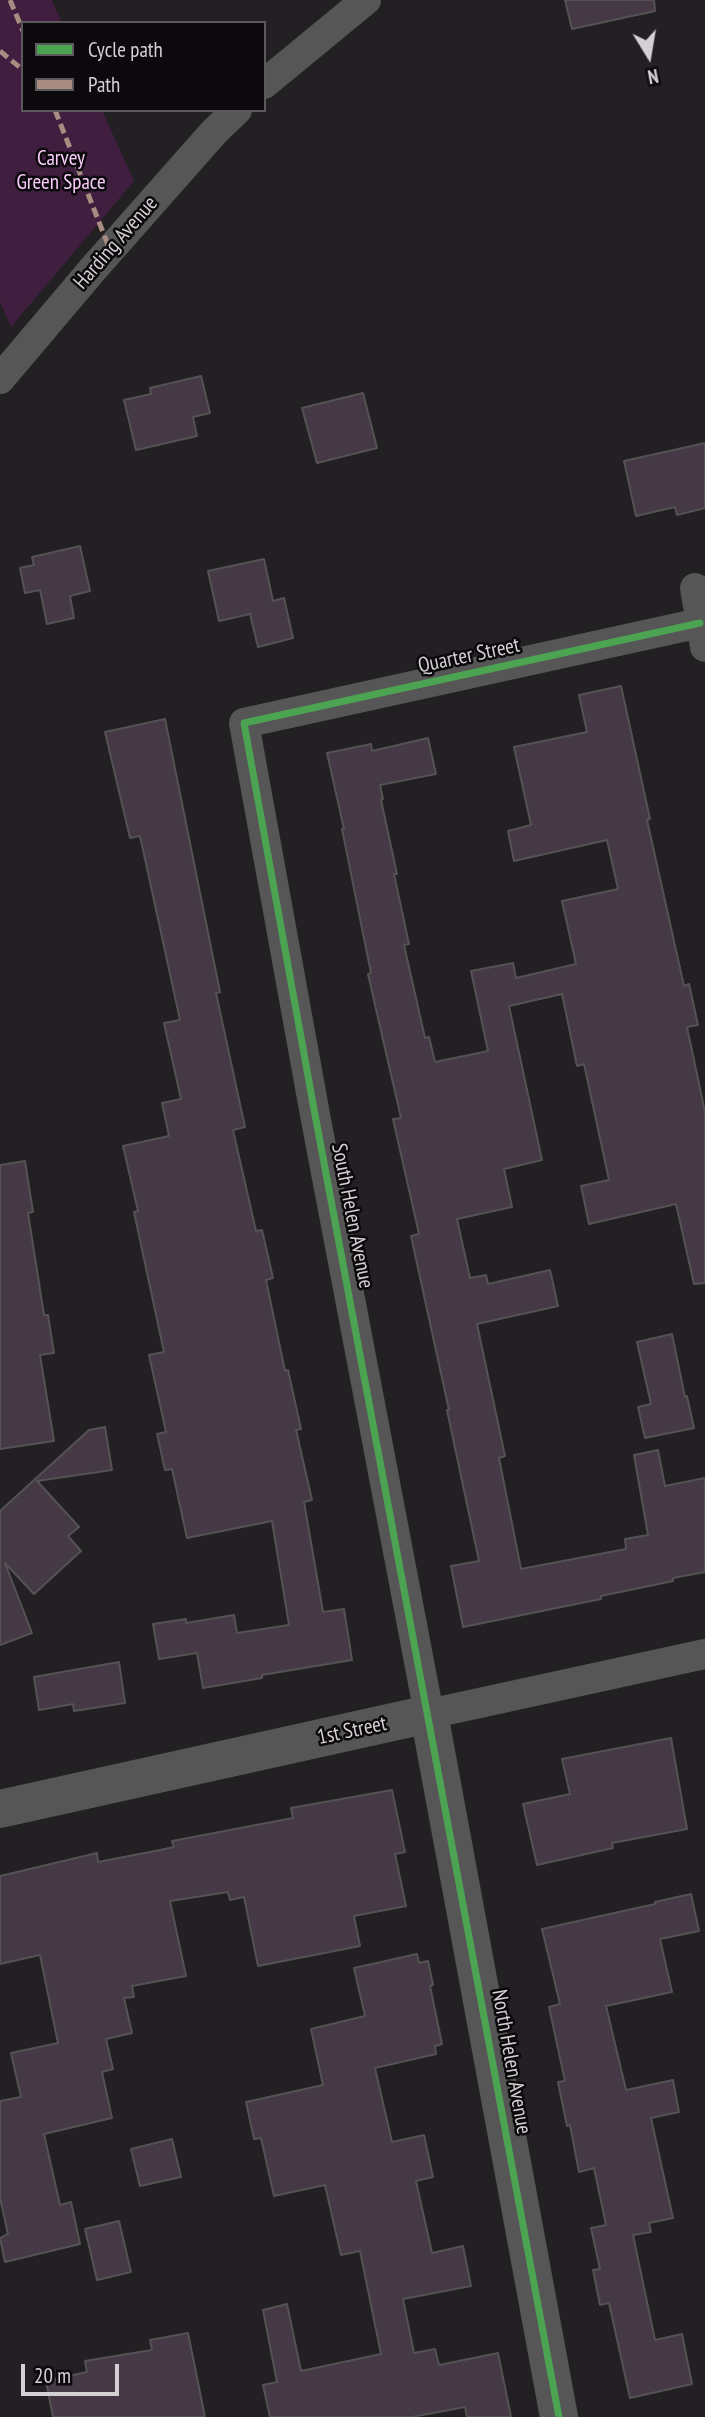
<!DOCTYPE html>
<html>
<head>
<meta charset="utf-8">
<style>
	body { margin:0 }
	#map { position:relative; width:705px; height:2417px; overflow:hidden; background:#232023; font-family:"PT Sans Narrow",sans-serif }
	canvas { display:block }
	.legend { position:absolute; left:21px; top:21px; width:245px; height:91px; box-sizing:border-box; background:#0c090c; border:2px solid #5c595c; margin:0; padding:9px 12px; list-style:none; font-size:21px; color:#d4d1d4 }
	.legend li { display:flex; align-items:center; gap:14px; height:35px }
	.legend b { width:35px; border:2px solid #5c595c }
	.north { position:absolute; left:614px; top:21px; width:70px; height:70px; -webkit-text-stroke:5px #0c090c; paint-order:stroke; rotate:169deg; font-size:19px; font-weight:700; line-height:28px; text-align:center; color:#d4d1d4 }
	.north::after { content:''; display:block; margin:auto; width:24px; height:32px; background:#d4d1d4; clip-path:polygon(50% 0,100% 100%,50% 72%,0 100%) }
	.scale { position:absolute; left:21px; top:2364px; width:98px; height:32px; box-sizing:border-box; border:4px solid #d4d1d4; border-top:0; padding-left:9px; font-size:21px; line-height:24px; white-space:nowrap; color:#d4d1d4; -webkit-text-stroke:5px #0c090c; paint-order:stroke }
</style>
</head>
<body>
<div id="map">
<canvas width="705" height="2417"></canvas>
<ul class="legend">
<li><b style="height:9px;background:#4ca352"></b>Cycle path</li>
<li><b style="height:9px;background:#a88b81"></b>Path</li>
</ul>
<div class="north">N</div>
<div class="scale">20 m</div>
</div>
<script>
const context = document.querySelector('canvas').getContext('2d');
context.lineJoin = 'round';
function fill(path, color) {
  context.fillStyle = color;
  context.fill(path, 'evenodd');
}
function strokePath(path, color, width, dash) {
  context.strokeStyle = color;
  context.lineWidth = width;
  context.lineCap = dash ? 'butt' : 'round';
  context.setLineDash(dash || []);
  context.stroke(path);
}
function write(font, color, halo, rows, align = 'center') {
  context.font = font + ' "PT Sans Narrow",sans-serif';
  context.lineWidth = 5;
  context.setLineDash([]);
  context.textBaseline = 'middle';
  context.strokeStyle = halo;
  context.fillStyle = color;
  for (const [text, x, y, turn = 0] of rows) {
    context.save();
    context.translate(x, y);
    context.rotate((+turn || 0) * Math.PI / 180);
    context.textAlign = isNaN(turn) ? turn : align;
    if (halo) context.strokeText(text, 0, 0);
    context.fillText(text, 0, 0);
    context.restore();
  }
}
fill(new Path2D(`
	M 0,0 L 52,0 L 62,23 L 23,23 L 23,110 L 102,110 L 134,181 L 11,327 L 0,302 Z`), '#3f1e40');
const building = new Path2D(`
	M 565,0 L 654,0 L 655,11 L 572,29 Z
	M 201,376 L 210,413 L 193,417 L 197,436 L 136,450 L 124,400 L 151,394 L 150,388 Z
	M 363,393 L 377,448 L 317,463 L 302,408 Z
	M 705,443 L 705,508 L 677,515 L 675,507 L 636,516 L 624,461 Z
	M 80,546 L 90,591 L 70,596 L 74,618 L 47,624 L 40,590 L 25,593 L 20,568 L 34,565 L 32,557 Z
	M 264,559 L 273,601 L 284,598 L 293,638 L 258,647 L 250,614 L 219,621 L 208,571 Z
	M 621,686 L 650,819 L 647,820 L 684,986 L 689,984 L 698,1025 L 687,1027 L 705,1112 L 705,1283 L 694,1284 L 676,1204 L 589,1224 L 581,1186 L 609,1180 L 584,1064 L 577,1066 L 562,994 L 509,1006 L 542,1160 L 504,1169 L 512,1207 L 457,1219 L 470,1278 L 486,1275 L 488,1284 L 550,1270 L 558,1306 L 477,1324 L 505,1456 L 499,1458 L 521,1569 L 626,1549 L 625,1539 L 648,1535 L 634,1455 L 658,1450 L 665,1486 L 705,1478 L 705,1572 L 673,1578 L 673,1581 L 601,1596 L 601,1599 L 463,1627 L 451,1566 L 479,1561 L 447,1410 L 449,1410 L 411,1236 L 419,1234 L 393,1119 L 401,1118 L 368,974 L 371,973 L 342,829 L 344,829 L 327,753 L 371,744 L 372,751 L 428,738 L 436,774 L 380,785 L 383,799 L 381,800 L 397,874 L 394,874 L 409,944 L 404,945 L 425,1038 L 429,1037 L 435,1062 L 488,1051 L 471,971 L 513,963 L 516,978 L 576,964 L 562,901 L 618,889 L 607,840 L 514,861 L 508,831 L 531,825 L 514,747 L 587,732 L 579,695 Z
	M 165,719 L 220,992 L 216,993 L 245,1127 L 233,1130 L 256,1231 L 262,1230 L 273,1278 L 266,1280 L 285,1371 L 288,1370 L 301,1429 L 296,1430 L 312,1500 L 304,1502 L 323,1612 L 344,1609 L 352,1660 L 262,1675 L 262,1678 L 203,1688 L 197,1653 L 159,1659 L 153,1624 L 186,1619 L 186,1623 L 234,1615 L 237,1633 L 289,1625 L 272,1521 L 187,1538 L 172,1469 L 165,1470 L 157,1434 L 166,1432 L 149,1355 L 164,1352 L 134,1212 L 138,1211 L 123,1146 L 169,1136 L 162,1103 L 181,1099 L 164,1023 L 180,1020 L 140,836 L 130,838 L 105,732 Z
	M 25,1161 L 33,1212 L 28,1213 L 44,1315 L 48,1315 L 54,1353 L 40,1355 L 54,1441 L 0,1449 L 0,1165 Z
	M 672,1334 L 685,1397 L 687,1396 L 694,1428 L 645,1438 L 638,1407 L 651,1404 L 637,1342 Z
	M 105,1427 L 112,1470 L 37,1481 L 79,1527 L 68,1536 L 81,1551 L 34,1594 L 5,1563 L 32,1633 L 0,1645 L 0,1511 L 89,1430 Z
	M 119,1662 L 125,1703 L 74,1711 L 73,1704 L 39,1710 L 34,1677 Z
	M 671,1738 L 687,1829 L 612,1843 L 613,1848 L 537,1865 L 523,1804 L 570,1794 L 562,1759 Z
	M 392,1790 L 405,1852 L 395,1854 L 406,1906 L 354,1916 L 360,1946 L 258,1966 L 244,1897 L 230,1900 L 228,1892 L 170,1901 L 186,1976 L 132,1986 L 134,1997 L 124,1998 L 132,2033 L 106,2039 L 113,2069 L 102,2072 L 112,2118 L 44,2134 L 60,2205 L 71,2202 L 80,2244 L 5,2262 L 0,2238 L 8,2234 L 0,2198 L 0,2101 L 21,2097 L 11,2053 L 58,2043 L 40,1955 L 0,1964 L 0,1876 L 97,1853 L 98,1862 L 160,1850 L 174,1847 L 172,1841 L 293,1818 L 291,1808 Z
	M 691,1894 L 699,1931 L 660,1939 L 672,1992 L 606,2006 L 626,2090 L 673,2080 L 679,2112 L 651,2118 L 673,2218 L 649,2223 L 651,2232 L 633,2235 L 655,2340 L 682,2334 L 692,2384 L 630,2398 L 609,2303 L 600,2305 L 593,2270 L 600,2269 L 591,2228 L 606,2225 L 594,2168 L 579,2172 L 570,2125 L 567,2126 L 558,2082 L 565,2081 L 549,2007 L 560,2004 L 542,1929 L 655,1904 L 655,1902 Z
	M 417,1954 L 419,1963 L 428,1961 L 433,1985 L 430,1986 L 442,2044 L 435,2046 L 436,2054 L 375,2068 L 392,2142 L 424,2135 L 433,2177 L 416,2181 L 432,2253 L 463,2246 L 471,2286 L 403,2299 L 414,2353 L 435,2349 L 439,2365 L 498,2353 L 511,2417 L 467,2417 L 465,2407 L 412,2417 L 270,2417 L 263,2385 L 277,2382 L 263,2310 L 287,2304 L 301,2371 L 381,2354 L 360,2251 L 341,2255 L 325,2185 L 274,2196 L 261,2138 L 254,2139 L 246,2102 L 323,2085 L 311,2029 L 365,2016 L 354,1968 Z
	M 172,2139 L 181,2177 L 140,2186 L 131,2149 Z
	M 119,2221 L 131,2272 L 97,2280 L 85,2229 Z
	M 188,2333 L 205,2417 L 53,2417 L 46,2381 L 87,2372 L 85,2361 L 152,2350 L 150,2340 Z`);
fill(building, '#443944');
strokePath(building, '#545254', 2);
strokePath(new Path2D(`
	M 264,84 L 366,0
	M 0,379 L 93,269 L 214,132 L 237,110
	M 695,588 L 705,647
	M 700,623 L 244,723 L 316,1120 L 429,1714 L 705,1654`), '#565656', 30);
strokePath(new Path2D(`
	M 0,1809 L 429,1714 L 559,2417`), '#575657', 38);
strokePath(new Path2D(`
	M 10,0 L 23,31
	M 0,51 L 23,70
	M 55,110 L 110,250`), '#a88b81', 5, [10, 5]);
strokePath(new Path2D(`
	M 559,2417 L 316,1120 L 244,723 L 700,623`), '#4ca352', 7);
write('21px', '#faccfb', '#0c090c', [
	["Carvey",61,159],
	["Green Space",61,183]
]);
write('21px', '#d4d1d4', '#0c090c', [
	["Harding Avenue",116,243,-49],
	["Quarter Street",469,656,-12],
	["South Helen Avenue",352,1216,79],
	["1st Street",352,1731,-12],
	["North Helen Avenue",511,2062,80]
]);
</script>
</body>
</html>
